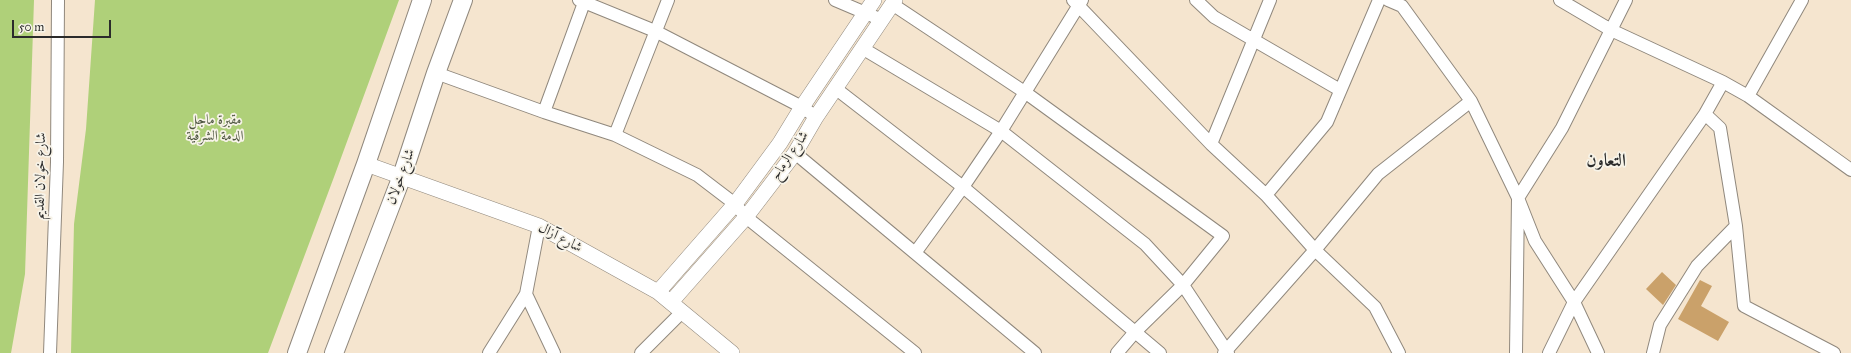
<!DOCTYPE html>
<html>
<head>
<meta charset="utf-8">
<style>
	body { margin:0 }
	#map { position:relative; width:1851px; height:353px; overflow:hidden; background:#f5e5cf; font-family:"IM FELL Great Primer",serif }
	canvas { display:block }
	.scale { position:absolute; left:12px; top:20px; width:99px; height:18px; box-sizing:border-box; border:2px solid #2b2b2b; border-top:0; padding-left:5px; font-size:12px; line-height:14px; white-space:nowrap; color:#2b2b2b; -webkit-text-stroke:3px #f7f3e8; paint-order:stroke }
</style>
</head>
<body>
<div id="map">
<canvas width="1851" height="353"></canvas>
<div class="scale">50 m</div>
</div>
<script>
const context = document.querySelector('canvas').getContext('2d');
context.lineJoin = 'round';
function fill(path, color) {
  context.fillStyle = color;
  context.fill(path, 'evenodd');
}
function strokePath(path, color, width, dash) {
  context.strokeStyle = color;
  context.lineWidth = width;
  context.lineCap = dash ? 'butt' : 'round';
  context.setLineDash(dash || []);
  context.stroke(path);
}
function write(font, color, halo, rows, align = 'center') {
  context.font = font + ' "IM FELL Great Primer",Amiri,serif';
  context.lineWidth = 3.5;
  context.setLineDash([]);
  context.textBaseline = 'middle';
  context.strokeStyle = halo;
  context.fillStyle = color;
  for (const [text, x, y, turn = 0] of rows) {
    context.save();
    context.translate(x, y);
    context.rotate((+turn || 0) * Math.PI / 180);
    context.textAlign = isNaN(turn) ? turn : align;
    if (halo) context.strokeText(text, 0, 0);
    context.fillText(text, 0, 0);
    context.restore();
  }
}
fill(new Path2D(`
	M 0,0 L 34,0 L 25,274 L 11,353 L 0,353 Z
	M 95,0 L 399,0 L 334,177 L 268,353 L 71,353 L 74,224 L 86,129 Z`), '#afd079');
fill(new Path2D(`
	M 1662,272 L 1676,285 L 1663,305 L 1646,289 Z
	M 1700,280 L 1712,286 L 1701,306 L 1729,322 L 1718,341 L 1678,319 Z`), '#caa16a');
const minor = new Path2D(`
	M 579,0 L 655,31 L 802,107 L 816,117
	M 835,0 L 882,20
	M 1073,0 L 1211,144 L 1266,195 L 1315,250 L 1375,307 L 1399,353
	M 1196,0 L 1214,17 L 1340,90
	M 1388,0 L 1402,6 L 1471,101 L 1518,198 L 1535,241 L 1574,302 L 1598,353
	M 1560,0 L 1611,30 L 1723,82 L 1748,96 L 1851,170
	M 892,4 L 1026,93 L 1223,236 L 1183,285 L 1135,332 L 1117,353
	M 862,48 L 1001,131 L 1145,244 L 1183,285 L 1228,353
	M 436,73 L 544,112 L 615,135 L 697,175 L 735,204 L 746,217 L 915,353
	M 835,88 L 963,187 L 1160,353
	M 1748,96 L 1802,0
	M 544,112 L 585,0
	M 1705,114 L 1720,128 L 1736,226 L 1744,306 L 1834,353
	M 615,135 L 668,0
	M 1211,144 L 1270,0
	M 795,153 L 1035,353
	M 1266,195 L 1327,122 L 1379,0
	M 539,226 L 526,294 L 554,353
	M 915,253 L 963,187 L 1001,131 L 1082,0
	M 50,353 L 57,162 L 58,0
	M 489,353 L 526,294
	M 641,353 L 682,312
	M 1224,353 L 1315,250 L 1378,174 L 1471,101
	M 1516,353 L 1518,198 L 1562,128 L 1626,0
	M 1549,353 L 1574,302 L 1705,114 L 1723,82
	M 1653,353 L 1660,325 L 1697,266 L 1736,226`);
const tertiary = new Path2D(`
	M 366,164 L 539,226 L 658,292 L 732,353
	M 658,292 L 735,204 L 780,143 L 802,107 L 874,0
	M 671,302 L 746,217 L 795,153 L 816,117 L 895,0`);
const secondary = new Path2D(`
	M 297,353 L 366,164 L 422,0
	M 334,353 L 402,176 L 436,73 L 463,0`);
strokePath(minor, '#90887d', 14);
strokePath(tertiary, '#90887d', 16);
strokePath(secondary, '#90887d', 20);
strokePath(minor, '#fff', 12);
strokePath(tertiary, '#fff', 15);
strokePath(secondary, '#fff', 18);
write('14px', '#4c543e', '#f7f3e8', [
	["مقبرة ماجل",215,121],
	["الدمة الشرقية",215,137]
]);
write('14px', '#2b2b2b', '#f7f3e8', [
	["شارع الرماح",790,156,-56],
	["شارع خولان القديم",41,176,-89],
	["شارع خولان",401,177,-70],
	["شارع آزال",560,238,28]
]);
write('bold 18px', '#2b2b2b', '#f7f3e8', [
	["التعاون",1606,162]
]);
</script>
</body>
</html>
